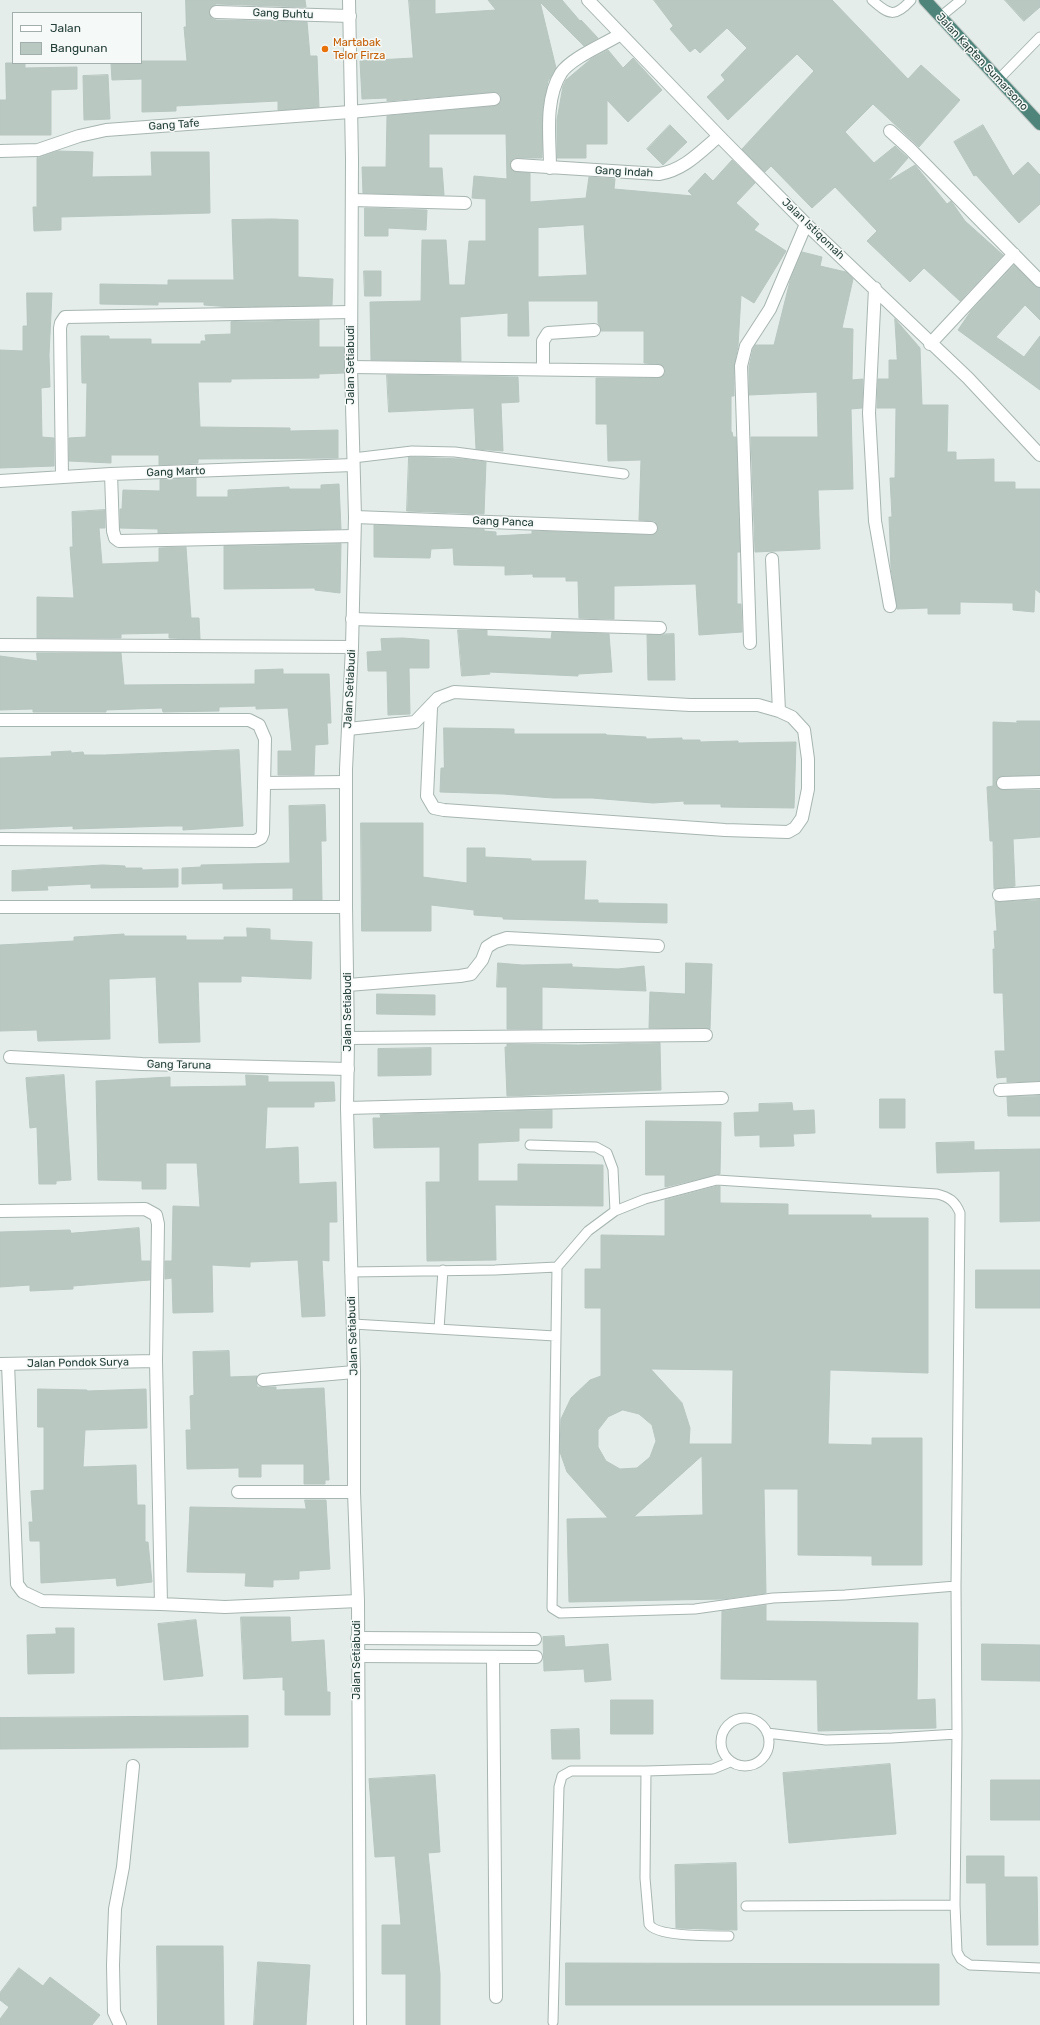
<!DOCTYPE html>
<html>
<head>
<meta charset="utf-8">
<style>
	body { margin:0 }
	#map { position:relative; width:1040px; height:2025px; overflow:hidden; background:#e4ede9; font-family:Rubik,sans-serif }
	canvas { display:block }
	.legend { position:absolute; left:12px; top:12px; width:130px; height:52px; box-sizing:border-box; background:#f5f9f7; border:1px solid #a1aeab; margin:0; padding:5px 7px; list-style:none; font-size:12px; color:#243e38 }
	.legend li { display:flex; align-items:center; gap:8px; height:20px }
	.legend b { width:20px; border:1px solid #a1aeab }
</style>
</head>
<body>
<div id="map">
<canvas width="1040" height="2025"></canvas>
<ul class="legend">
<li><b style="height:5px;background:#fff"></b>Jalan</li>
<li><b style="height:11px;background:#bac8c2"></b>Bangunan</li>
</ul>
</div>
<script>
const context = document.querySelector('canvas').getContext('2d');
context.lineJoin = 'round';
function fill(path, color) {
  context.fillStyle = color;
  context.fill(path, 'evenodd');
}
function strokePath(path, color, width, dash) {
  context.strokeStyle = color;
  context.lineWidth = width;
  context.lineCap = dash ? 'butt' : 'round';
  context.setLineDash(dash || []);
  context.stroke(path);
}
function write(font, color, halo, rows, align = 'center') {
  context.font = font + ' Rubik,sans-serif';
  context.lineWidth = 3;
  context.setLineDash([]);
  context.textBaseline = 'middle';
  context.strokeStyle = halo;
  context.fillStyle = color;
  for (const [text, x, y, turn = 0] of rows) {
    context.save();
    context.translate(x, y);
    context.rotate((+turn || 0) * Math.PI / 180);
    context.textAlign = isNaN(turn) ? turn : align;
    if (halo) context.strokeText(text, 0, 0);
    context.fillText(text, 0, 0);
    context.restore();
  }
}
const building = new Path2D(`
	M 186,0 L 305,0 L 306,7 L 216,4 L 210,8 L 209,12 L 212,18 L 216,20 L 307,22 L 310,56 L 317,56 L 319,107 L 278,110 L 278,101 L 176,106 L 176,111 L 142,112 L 142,79 L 112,80 L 111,64 L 142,63 L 142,61 L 187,61 L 184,27 L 186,27 Z
	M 409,0 L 435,0 L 435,14 L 496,10 L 488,0 L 562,0 L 580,21 L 581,20 L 598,38 L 584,46 L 540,2 L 556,68 L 548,81 L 543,106 L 542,158 L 514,158 L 510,165 L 513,171 L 530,173 L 530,202 L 586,198 L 589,177 L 615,179 L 614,189 L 693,196 L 688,191 L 705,173 L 713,181 L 732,160 L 755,183 L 736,203 L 759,224 L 754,230 L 786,251 L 754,303 L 741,295 L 738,346 L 734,366 L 734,396 L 731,396 L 731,432 L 732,432 L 733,437 L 736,437 L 740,552 L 737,552 L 737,604 L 741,604 L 742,632 L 699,635 L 696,584 L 614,586 L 614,619 L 579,618 L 578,581 L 566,581 L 566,577 L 533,577 L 533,574 L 505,575 L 505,566 L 454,565 L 453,548 L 431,549 L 430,558 L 374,557 L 374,525 L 484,529 L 484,531 L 496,532 L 496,536 L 532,534 L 532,531 L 651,535 L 655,534 L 658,529 L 655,521 L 639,520 L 641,460 L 608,461 L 607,424 L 596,424 L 596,378 L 658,378 L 665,374 L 665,368 L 658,364 L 644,363 L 644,331 L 601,331 L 600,326 L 598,323 L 598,301 L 528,301 L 529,336 L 508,336 L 508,313 L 460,317 L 461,361 L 371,360 L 370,302 L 421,301 L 422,240 L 446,240 L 449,285 L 465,285 L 469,241 L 486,241 L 486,199 L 472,198 L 474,176 L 507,179 L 506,134 L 429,134 L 429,168 L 442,168 L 444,195 L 363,193 L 362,167 L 386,167 L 387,116 L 495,106 L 501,102 L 500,94 L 493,92 L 387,101 L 387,98 L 362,99 L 360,61 L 413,58 ZM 584,225 L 587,275 L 538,277 L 538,228 Z
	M 654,0 L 832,0 L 908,79 L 921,65 L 960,100 L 919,147 L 873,104 L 845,132 L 874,163 L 895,146 L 908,158 L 887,182 L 915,165 L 947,204 L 951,201 L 965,221 L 1003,255 L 960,301 L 924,268 L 910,282 L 867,241 L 877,231 L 835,187 L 812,208 L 771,166 L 765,172 L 742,149 L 814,71 L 797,54 L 728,120 L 707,97 L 725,80 L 721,75 L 747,48 L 727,28 L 700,53 L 695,48 L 690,52 L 670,29 L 673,26 Z
	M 1005,0 L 1040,0 L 1040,7 L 1024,21 Z
	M 608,50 L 623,68 L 633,58 L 662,90 L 628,122 L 607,100 L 607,144 L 586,144 L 586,158 L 557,158 L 557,120 L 563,86 L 566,80 L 591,59 Z
	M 6,63 L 25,63 L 25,68 L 77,67 L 77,89 L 51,90 L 51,135 L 0,135 L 0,100 L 6,100 Z
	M 108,75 L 110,119 L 84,120 L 83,76 Z
	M 670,125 L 687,142 L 663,165 L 647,149 Z
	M 983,125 L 1013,176 L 1028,162 L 1040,175 L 1040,204 L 1019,223 L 976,175 L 974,176 L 954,142 Z
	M 58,151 L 93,152 L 92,177 L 152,176 L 151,152 L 209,152 L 210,213 L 61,217 L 61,230 L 34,231 L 33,207 L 37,207 L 37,158 Z
	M 365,208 L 427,210 L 426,230 L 388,228 L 388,236 L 365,236 Z
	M 273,219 L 298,220 L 298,277 L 333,279 L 332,305 L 231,307 L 204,305 L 204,302 L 158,302 L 158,305 L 100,304 L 100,284 L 168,285 L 168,280 L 234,280 L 232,220 Z
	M 802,252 L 822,257 L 820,266 L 846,272 L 853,279 L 842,328 L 853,329 L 852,380 L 863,379 L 862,408 L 851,409 L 853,489 L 818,490 L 820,549 L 755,552 L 751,437 L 818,437 L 817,392 L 749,395 L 749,367 L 753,349 L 755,345 L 774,345 L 790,281 Z
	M 1014,265 L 1035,286 L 1040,288 L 1040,320 L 1025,305 L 996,337 L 1024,357 L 1040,336 L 1040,390 L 958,330 L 971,311 Z
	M 364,271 L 381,271 L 381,296 L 365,296 Z
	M 27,293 L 52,293 L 49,355 L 50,387 L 41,388 L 42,437 L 54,438 L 54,466 L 0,468 L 0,350 L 23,351 L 23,326 L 27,326 Z
	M 895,319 L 920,348 L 922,405 L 948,405 L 947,452 L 956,452 L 956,460 L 994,459 L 994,482 L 1015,482 L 1015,489 L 1040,489 L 1040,593 L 1035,589 L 1034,612 L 1013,610 L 1013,603 L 960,602 L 960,614 L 928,614 L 928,608 L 897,609 L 891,568 L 889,517 L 892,517 L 890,478 L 895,478 L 896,408 L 877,408 L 878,379 L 889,379 L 889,360 L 897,360 Z
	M 319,320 L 319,347 L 344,347 L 344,373 L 319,374 L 319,378 L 231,379 L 231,382 L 198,382 L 200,427 L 290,428 L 290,431 L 338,430 L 338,458 L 198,459 L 198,463 L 159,465 L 159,455 L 111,455 L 111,463 L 69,461 L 69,438 L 86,437 L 87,383 L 82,383 L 81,336 L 109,336 L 109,339 L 151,339 L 151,344 L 201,344 L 201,341 L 206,341 L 205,335 L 231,334 L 231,322 Z
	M 387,375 L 518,377 L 519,402 L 501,403 L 503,451 L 476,449 L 474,408 L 389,412 Z
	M 409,457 L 462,459 L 486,462 L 484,514 L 407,511 Z
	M 196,478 L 196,497 L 228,497 L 228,490 L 289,487 L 289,489 L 321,489 L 321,485 L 339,484 L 341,529 L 158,533 L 158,529 L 120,528 L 120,509 L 122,509 L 123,490 L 160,491 L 160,480 Z
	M 105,510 L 105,528 L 99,528 L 102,564 L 159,562 L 159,548 L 186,547 L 191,618 L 199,618 L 200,639 L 169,638 L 169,633 L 121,634 L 121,638 L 37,638 L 37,597 L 74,598 L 70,547 L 73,547 L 72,512 Z
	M 341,544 L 340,593 L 315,590 L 315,588 L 224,589 L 224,546 Z
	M 458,630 L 487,630 L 487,636 L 551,639 L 552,632 L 609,634 L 612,672 L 578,674 L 578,676 L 489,672 L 490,674 L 462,676 Z
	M 674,634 L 675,680 L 648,680 L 647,635 Z
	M 403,638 L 429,640 L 429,668 L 409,668 L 410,714 L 388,715 L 387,671 L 368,671 L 367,652 L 382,651 L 381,639 Z
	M 37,653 L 121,653 L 124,685 L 255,684 L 255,670 L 283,669 L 283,674 L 329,674 L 331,723 L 327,723 L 328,744 L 315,745 L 314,775 L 278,775 L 278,751 L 292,751 L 288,708 L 256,709 L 256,706 L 219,707 L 219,711 L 163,712 L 162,708 L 106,710 L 106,712 L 33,712 L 33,709 L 0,710 L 0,656 L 37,661 Z
	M 1017,721 L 1040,721 L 1040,775 L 1002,776 L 997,779 L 996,784 L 997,787 L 1003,790 L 1040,790 L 1040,837 L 1013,839 L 1015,886 L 994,889 L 993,841 L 990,841 L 987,787 L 993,786 L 993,722 L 1017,723 Z
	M 444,728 L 514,729 L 514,734 L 606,734 L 606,735 L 646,737 L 646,739 L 682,738 L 682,740 L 700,740 L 700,742 L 738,741 L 738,743 L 796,742 L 794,808 L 721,807 L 721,804 L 684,804 L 684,801 L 653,803 L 592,798 L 553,798 L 503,794 L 440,792 L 441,768 L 444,768 Z
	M 239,750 L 243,826 L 183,830 L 183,826 L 167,826 L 73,829 L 73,826 L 0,829 L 0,758 L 52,756 L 51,752 L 71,751 L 71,753 L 83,752 L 84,755 L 104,755 Z
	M 325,805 L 326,841 L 321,841 L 322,900 L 293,900 L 293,888 L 223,889 L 223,883 L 182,884 L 182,868 L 201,867 L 201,865 L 290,863 L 289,806 Z
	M 361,823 L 423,823 L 423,877 L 430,878 L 467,883 L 467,848 L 485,848 L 485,857 L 531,859 L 531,861 L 586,861 L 584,900 L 598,900 L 598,903 L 667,904 L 667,923 L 503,919 L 503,917 L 474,915 L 474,910 L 431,905 L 431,931 L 362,931 Z
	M 103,865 L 125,866 L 125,868 L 142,868 L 142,870 L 178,869 L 178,887 L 91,888 L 91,884 L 47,886 L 48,890 L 12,891 L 12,871 Z
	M 1040,900 L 1040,1081 L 1007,1082 L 1007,1077 L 997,1078 L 995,1051 L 1005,1051 L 1003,993 L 994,993 L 993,949 L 995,949 L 994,931 L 997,931 L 995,901 L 1000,902 Z
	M 247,928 L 270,929 L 270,940 L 312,942 L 311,979 L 241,976 L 241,982 L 198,982 L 200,1042 L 159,1043 L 156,977 L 109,979 L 110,1039 L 38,1041 L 37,1030 L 0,1031 L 0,945 L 74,941 L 74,937 L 124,934 L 124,936 L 186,936 L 186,940 L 224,940 L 224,937 L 247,937 Z
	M 498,963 L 522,965 L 572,964 L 572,967 L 618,969 L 644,966 L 646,991 L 542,987 L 542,1029 L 507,1029 L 507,987 L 497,987 Z
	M 686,963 L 712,964 L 710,1029 L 649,1028 L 650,992 L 685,994 Z
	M 377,994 L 435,995 L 435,1015 L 377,1014 Z
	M 660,1043 L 661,1090 L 507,1096 L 505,1047 L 507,1047 L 507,1044 L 578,1045 Z
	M 431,1048 L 431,1075 L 378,1076 L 378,1049 Z
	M 64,1075 L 71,1180 L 56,1181 L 56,1184 L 39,1184 L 37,1127 L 30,1128 L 26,1078 Z
	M 246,1075 L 268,1076 L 268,1082 L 334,1082 L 335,1101 L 314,1102 L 314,1107 L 267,1107 L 265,1149 L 298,1147 L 299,1184 L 336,1182 L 337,1222 L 329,1222 L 329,1261 L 322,1260 L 325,1316 L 302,1317 L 298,1260 L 250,1262 L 250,1267 L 212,1265 L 213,1312 L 173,1313 L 172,1278 L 165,1279 L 165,1261 L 172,1261 L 173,1206 L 200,1207 L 197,1163 L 166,1163 L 166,1189 L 142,1189 L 142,1181 L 98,1180 L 96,1081 L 170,1077 L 170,1087 L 246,1086 Z
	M 1040,1096 L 1040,1116 L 1008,1116 L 1007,1097 Z
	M 880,1099 L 905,1099 L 905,1128 L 880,1128 Z
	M 792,1103 L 793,1111 L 814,1110 L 815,1133 L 793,1134 L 794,1146 L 760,1147 L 760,1135 L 735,1136 L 734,1113 L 759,1112 L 759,1104 Z
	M 552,1110 L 552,1128 L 519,1128 L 519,1141 L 478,1143 L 478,1181 L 518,1181 L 518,1164 L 603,1165 L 603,1206 L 495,1205 L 496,1260 L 427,1261 L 426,1182 L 440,1182 L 440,1147 L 374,1148 L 373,1118 L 381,1118 L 380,1115 Z
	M 646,1121 L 721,1122 L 720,1174 L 665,1187 L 665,1175 L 646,1175 Z
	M 974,1142 L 974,1150 L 1040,1149 L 1040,1221 L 1000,1222 L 1000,1171 L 937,1173 L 936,1143 Z
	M 718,1186 L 720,1186 L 720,1203 L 788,1204 L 788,1215 L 871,1215 L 871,1218 L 928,1218 L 928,1373 L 830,1370 L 828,1444 L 872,1445 L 872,1438 L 922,1438 L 922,1565 L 872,1565 L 872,1556 L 798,1555 L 798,1489 L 764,1489 L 766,1593 L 723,1599 L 569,1602 L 567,1519 L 608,1518 L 567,1472 L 560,1452 L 561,1419 L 571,1398 L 590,1380 L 601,1376 L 601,1308 L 585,1308 L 585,1269 L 601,1269 L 601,1235 L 665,1236 L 665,1200 ZM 651,1369 L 733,1370 L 732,1444 L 689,1444 L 690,1428 L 682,1403 ZM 623,1410 L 639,1414 L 652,1425 L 656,1441 L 650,1457 L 637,1468 L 620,1469 L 606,1461 L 598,1447 L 598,1430 L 608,1417 ZM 702,1456 L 703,1515 L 634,1517 Z
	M 139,1228 L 141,1261 L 150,1261 L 150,1280 L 73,1286 L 73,1289 L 30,1291 L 30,1285 L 0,1287 L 0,1232 L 70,1230 L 71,1233 Z
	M 976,1270 L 1040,1270 L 1040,1308 L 976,1308 Z
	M 229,1351 L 230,1377 L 257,1376 L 257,1387 L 276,1387 L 276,1390 L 324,1388 L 329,1480 L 325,1480 L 325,1484 L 304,1484 L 304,1464 L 261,1464 L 261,1477 L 239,1477 L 239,1468 L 187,1469 L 186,1430 L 191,1430 L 190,1396 L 194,1395 L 193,1352 Z
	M 38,1389 L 87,1390 L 87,1391 L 146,1389 L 147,1428 L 85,1430 L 83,1467 L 136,1465 L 137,1505 L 145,1505 L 145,1542 L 148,1542 L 152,1582 L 117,1586 L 116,1578 L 41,1583 L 40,1541 L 30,1541 L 29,1522 L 33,1522 L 31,1491 L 44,1490 L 44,1427 L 38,1427 Z
	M 305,1500 L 326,1500 L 330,1569 L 299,1571 L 299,1579 L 273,1580 L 273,1587 L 245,1586 L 246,1573 L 187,1572 L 190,1507 L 306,1509 Z
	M 766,1605 L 766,1621 L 918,1623 L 917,1700 L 935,1699 L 936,1728 L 818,1731 L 817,1680 L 721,1679 L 722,1611 Z
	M 241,1617 L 290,1617 L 291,1642 L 324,1640 L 327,1692 L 330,1692 L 330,1715 L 285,1715 L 285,1690 L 283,1690 L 283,1677 L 244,1679 Z
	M 196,1620 L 203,1676 L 164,1680 L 158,1624 Z
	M 56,1628 L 74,1628 L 74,1673 L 28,1674 L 27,1635 L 56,1634 Z
	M 564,1636 L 565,1647 L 608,1644 L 611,1680 L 585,1682 L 584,1669 L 544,1671 L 543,1637 Z
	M 982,1644 L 1040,1645 L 1040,1681 L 982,1680 Z
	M 611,1700 L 653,1700 L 653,1734 L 611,1734 Z
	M 248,1716 L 248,1747 L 0,1749 L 0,1718 Z
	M 579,1729 L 580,1759 L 552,1759 L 551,1730 Z
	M 890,1764 L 896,1834 L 789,1843 L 783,1773 Z
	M 435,1775 L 440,1852 L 428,1853 L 440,1974 L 440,2025 L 406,2025 L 406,1974 L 382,1974 L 382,1925 L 401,1925 L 395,1856 L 375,1857 L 369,1779 Z
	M 991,1780 L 1040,1780 L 1040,1820 L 991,1820 Z
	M 967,1856 L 1004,1856 L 1004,1877 L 1037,1877 L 1038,1945 L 987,1945 L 986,1883 L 967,1883 Z
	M 736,1863 L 737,1930 L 676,1928 L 675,1865 Z
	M 157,1946 L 223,1946 L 224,2025 L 158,2025 Z
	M 258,1962 L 310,1965 L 306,2025 L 254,2025 Z
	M 566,1963 L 939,1964 L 939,2005 L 566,2005 Z
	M 19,1968 L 43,1986 L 50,1977 L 100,2015 L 92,2025 L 0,2025 L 0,2019 L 9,2007 L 0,2000 L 0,1993 Z`);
fill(building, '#bac8c2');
strokePath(building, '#b7c6c0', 1);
const service = new Path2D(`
	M 872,0 C 889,15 895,18 911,0
	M 940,17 L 961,0
	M 998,80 L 1040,37
	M 353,458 L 412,451 L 455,452 L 624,474
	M 530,1145 L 596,1147 L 607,1153 L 613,1169 L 615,1211
	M 350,1272 L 495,1270 L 557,1267
	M 353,1324 L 555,1336
	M 439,1329 L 443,1270
	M721 1742a24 24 0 1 1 48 0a24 24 0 1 1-48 0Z
	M 767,1733 L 826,1740 L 892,1738 L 957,1734 L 956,1586 L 960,1213 C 955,1201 949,1197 937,1194 L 717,1180 L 645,1199 L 615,1211 L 588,1231 L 557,1267 L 552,1608 L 560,1613 L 695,1609 L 773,1598 L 845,1595 L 956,1586
	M 957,1734 L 955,1905 L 957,1952 L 961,1959 L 970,1965 L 1040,1968
	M 646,1771 L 645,1878 L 649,1924 C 656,1937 714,1936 729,1936
	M 746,1906 L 955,1905
	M 553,2022 L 559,1787 L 562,1776 L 571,1771 L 646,1771 L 713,1769 L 730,1762`);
const minor = new Path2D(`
	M 588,0 L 719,136 L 806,224 L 968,378 L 1040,455
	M 216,12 L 350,16
	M 890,131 L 910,149 L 1040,281
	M 0,151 L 38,150 L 79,136 L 106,130 L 350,112 L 494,99
	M 517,165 L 659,174 C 684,170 700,152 719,136
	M 550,168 C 550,138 544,100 561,73 C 571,58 605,44 621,34
	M 352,200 L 465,203
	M 875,288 L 869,413 L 875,521 L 890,606
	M 930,344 L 1014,254
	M 351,367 L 658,371
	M 543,369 L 543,341 L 548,333 L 594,330
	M 111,474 L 113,531 L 115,538 L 119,541 L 354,536
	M 62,477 L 60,328 L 61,323 L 65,317 L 351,312
	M 0,481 L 111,474 L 353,465
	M 355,517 L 651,528
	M 772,559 L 779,711
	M 352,619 L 660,628
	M 750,643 L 741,366 L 746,346 L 770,309 L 806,224
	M 0,645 L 352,647
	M 0,720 L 249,720 L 259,725 L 265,739 L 263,833 L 261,838 L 255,841 L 0,839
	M 348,729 L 415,722 L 438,698 L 454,692 L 690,705 L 758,705 L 779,711 L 792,717 L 804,730 L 808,759 L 808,789 L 802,818 L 795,828 L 788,832 L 725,830 L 444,810 L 434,808 L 427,796 L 431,708
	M 265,783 L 346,782
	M 1003,783 L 1040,782
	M 999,895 L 1040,892
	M 0,907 L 346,907
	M 348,985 L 460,976 L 471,974 L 482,960 L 487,947 L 495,942 L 507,938 L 658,946
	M 348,1038 L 706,1035
	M 10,1057 L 142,1064 L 348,1069
	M 1000,1090 L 1040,1088
	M 347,1108 L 722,1098
	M 0,1211 L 145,1209 L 156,1215 L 158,1224 L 156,1361 L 161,1604 L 225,1607 L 358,1601
	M 0,1364 L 156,1361
	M 8,1364 L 17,1584 L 23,1592 L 42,1601 L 161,1604
	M 263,1380 L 354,1372
	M 238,1492 L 354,1492
	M 357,1638 L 535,1639
	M 357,1656 L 536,1657
	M 493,1657 L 496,1997
	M 120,2025 L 114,2012 L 113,1965 L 115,1909 L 123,1867 L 133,1766`);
const tertiary = new Path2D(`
	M 349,0 L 352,159 L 351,367 L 355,517 L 352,647 L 346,769 L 346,907 L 348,1038 L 347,1108 L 354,1372 L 354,1492 L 358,1601 L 360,2025`);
const trunk = new Path2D(`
	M 925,0 L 1040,124`);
strokePath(service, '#a7b5b0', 11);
strokePath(minor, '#a7b5b0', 14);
strokePath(tertiary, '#a7b5b0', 14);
strokePath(trunk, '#c2c9c7', 14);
strokePath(service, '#fff', 9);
strokePath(minor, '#fff', 12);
strokePath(tertiary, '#fff', 12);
strokePath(trunk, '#4e847a', 12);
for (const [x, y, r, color] of [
	[325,49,4,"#e8710a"]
]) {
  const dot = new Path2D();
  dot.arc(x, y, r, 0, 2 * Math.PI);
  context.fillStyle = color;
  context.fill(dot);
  strokePath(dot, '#f5f9f7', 1.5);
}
write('11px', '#243e38', '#f5f9f7', [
	["Gang Buhtu",283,14,2],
	["Jalan Kapten Sumarsono",982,62,47],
	["Gang Tafe",174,125,-4],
	["Gang Indah",624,172,3],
	["Jalan Istiqomah",813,229,44],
	["Jalan Setiabudi",351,365,-90],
	["Gang Marto",176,472,-2],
	["Gang Panca",503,522,2],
	["Jalan Setiabudi",350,689,-87],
	["Jalan Setiabudi",348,1012,-90],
	["Gang Taruna",179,1065,1],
	["Jalan Setiabudi",353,1336,-92],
	["Jalan Pondok Surya",78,1363,-1],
	["Jalan Setiabudi",357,1660,-90]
]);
write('11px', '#c56008', '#f5f9f7', [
	["Martabak",333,43],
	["Telor Firza",333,56]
], 'left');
</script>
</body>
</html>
